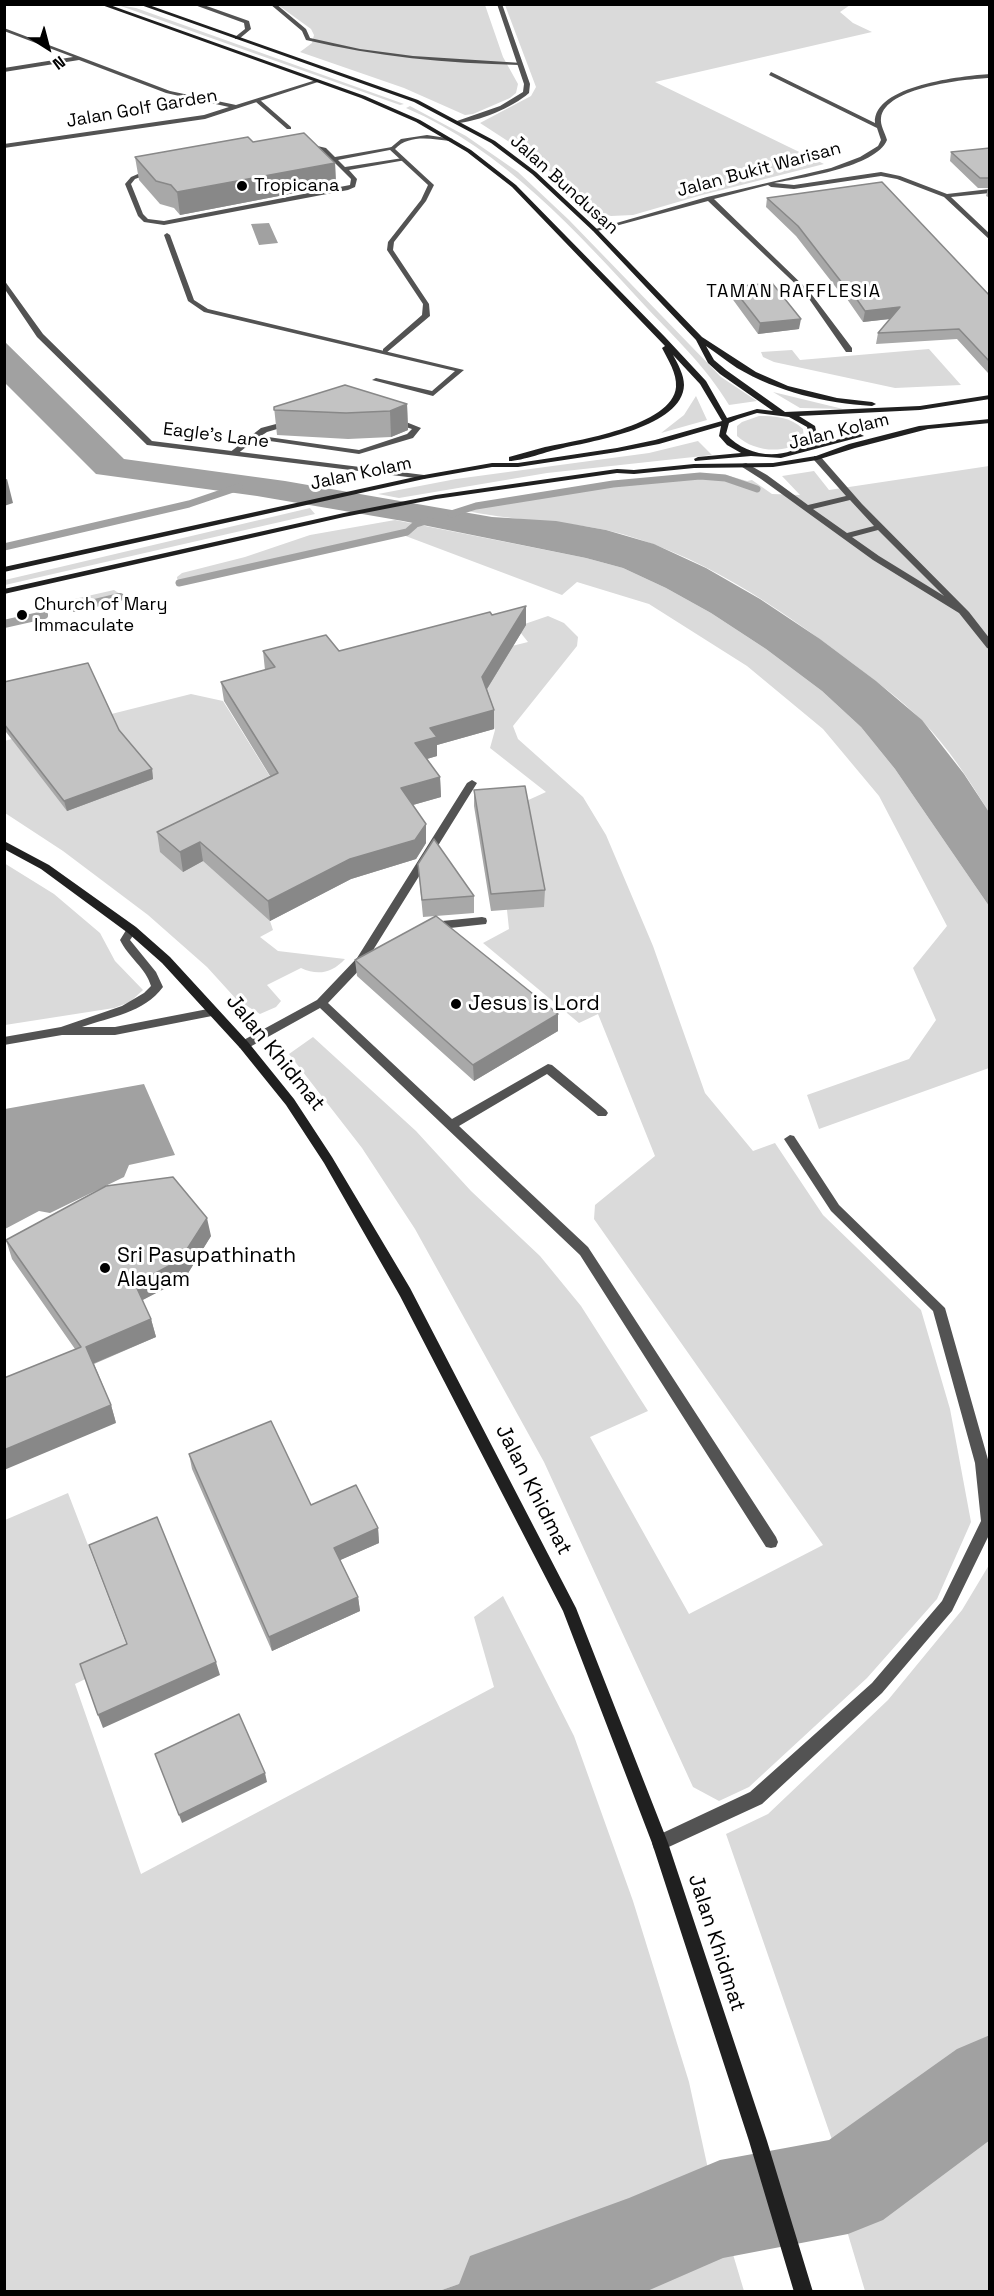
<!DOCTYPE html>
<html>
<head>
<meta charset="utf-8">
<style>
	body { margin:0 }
	#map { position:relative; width:994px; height:2296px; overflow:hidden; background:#fff; font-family:"Space Grotesk",sans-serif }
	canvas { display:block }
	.frame { position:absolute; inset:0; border:6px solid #000; pointer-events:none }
	.north { position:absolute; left:18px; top:18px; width:60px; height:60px; -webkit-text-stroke:4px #fff; paint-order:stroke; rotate:144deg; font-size:16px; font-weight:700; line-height:24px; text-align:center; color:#000 }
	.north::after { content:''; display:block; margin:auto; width:21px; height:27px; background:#000; clip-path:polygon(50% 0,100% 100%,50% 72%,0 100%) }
</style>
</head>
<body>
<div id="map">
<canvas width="994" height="2296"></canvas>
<div class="frame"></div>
<div class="north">N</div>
</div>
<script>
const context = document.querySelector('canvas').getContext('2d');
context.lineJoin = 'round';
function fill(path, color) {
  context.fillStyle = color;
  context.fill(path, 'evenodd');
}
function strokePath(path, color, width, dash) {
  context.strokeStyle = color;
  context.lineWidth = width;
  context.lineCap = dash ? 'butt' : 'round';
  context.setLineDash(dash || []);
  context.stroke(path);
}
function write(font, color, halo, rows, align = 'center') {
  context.font = font + ' "Space Grotesk",sans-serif';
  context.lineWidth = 6;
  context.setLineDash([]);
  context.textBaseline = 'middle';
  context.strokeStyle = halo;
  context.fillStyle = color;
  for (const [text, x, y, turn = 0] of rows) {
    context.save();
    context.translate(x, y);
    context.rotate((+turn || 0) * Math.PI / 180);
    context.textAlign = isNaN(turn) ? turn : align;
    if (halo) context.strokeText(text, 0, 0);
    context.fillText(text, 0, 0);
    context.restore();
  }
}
fill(new Path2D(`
	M 118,5 L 136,8 L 404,104 L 400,105 Z
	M 278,5 L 485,5 L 503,57 L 518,84 L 516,93 L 510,98 L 473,114 L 465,115 L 404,88 L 300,52 L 312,43 L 314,35 L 311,29 Z
	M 505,5 L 850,5 L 840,12 L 853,23 L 872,32 L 655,82 L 824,164 L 702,195 L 633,215 L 611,216 L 599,213 L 589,206 L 537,160 L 480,123 L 531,96 L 536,87 Z
	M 410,106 L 466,136 L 518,172 L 569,220 L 721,377 L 757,401 L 729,405 C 706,367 677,340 647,308 C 576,231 504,150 406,108 Z
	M 929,349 L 961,385 L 895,388 L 774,362 L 763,357 L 761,352 L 792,350 L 800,360 Z
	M 773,392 L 843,409 L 800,408 Z
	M 696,396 L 707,420 L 661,433 L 684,415 Z
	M 759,416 C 775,416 791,417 803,429 L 804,439 C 786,455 754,452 737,436 L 737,426 L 742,422 Z
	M 698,441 L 712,455 L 547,473 L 399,498 L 378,494 L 456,479 L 649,453 Z
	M 989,466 L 989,812 C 969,780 948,747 922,721 C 901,699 875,681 852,663 C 779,608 697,551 606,530 C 558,520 510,521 462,510 L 472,504 L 611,482 L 702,474 L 726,475 L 747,481 L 752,480 L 772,494 L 800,495 L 782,476 L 814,471 L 829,490 Z
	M 310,508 L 315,514 L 5,585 L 5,580 Z
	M 395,520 L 586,558 L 623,568 L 666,588 L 711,613 L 766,649 L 822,691 L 861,727 L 895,769 L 989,906 L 989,1068 L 819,1129 L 807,1095 L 909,1059 L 936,1020 L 913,968 L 947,926 L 879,796 L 823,729 L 747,666 L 649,604 L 577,582 L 562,595 L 403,535 L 178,586 L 177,577 L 182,573 L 245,557 L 310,535 Z
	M 114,590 L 126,598 L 72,611 L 70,600 Z
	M 548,616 L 564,623 L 578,637 L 577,646 L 513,726 L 518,739 L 583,797 L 606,835 L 653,946 L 705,1093 L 753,1151 L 775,1143 L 823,1215 L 921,1310 L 950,1409 L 971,1522 L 937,1599 L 867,1678 L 749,1787 L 719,1801 L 693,1787 L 544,1462 L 462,1314 L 415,1229 L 362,1148 L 289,1054 L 313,1037 L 416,1131 L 471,1191 L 540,1256 L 581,1306 L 648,1411 L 590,1437 L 689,1614 L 823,1545 L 594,1219 L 595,1205 L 655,1156 L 598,1014 L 579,1023 L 483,943 L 509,929 L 507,910 L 524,802 L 546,792 L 490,748 L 495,730 L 490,717 L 467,720 L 508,653 L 504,648 L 528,642 L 516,627 Z
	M 191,694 L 223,701 L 310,841 L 270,921 L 273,930 L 260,937 L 278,951 L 345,959 C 332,973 318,976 301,968 L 267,985 L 281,1001 L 276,1007 L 260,1014 L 237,1000 L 207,967 L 148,915 L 63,851 L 5,813 L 4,741 Z
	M 4,863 L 54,894 L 100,933 L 115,961 L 143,990 L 130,1002 L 114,1008 L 5,1025 Z
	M 68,1493 L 131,1657 L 75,1684 L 141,1874 L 494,1687 L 474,1617 L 503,1596 L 574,1736 L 633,1901 L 689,2082 L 710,2178 L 689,2203 L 439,2291 L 5,2292 L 5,1520 Z
	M 989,1565 L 989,2050 L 838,2157 L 726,1834 L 768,1814 L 888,1700 L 962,1610 Z
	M 989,2116 L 989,2291 L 865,2291 L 847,2231 L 851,2219 L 857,2212 Z
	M 729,2241 L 744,2291 L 574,2292 Z`), '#dadada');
fill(new Path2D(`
	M 269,223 L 278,243 L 259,245 L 251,224 Z
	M 4,341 L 124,459 L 285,481 L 492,517 L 556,521 L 606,530 L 654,544 L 706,568 L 760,599 L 820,639 L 876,681 L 922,720 L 964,774 L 989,812 L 989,906 L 895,769 L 861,727 L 822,691 L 766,649 L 711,613 L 666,588 L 623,568 L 586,558 L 403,521 L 257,496 L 96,474 L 5,383 Z
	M 144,1084 L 175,1155 L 129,1165 L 124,1177 L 50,1213 L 39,1211 L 5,1229 L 5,1109 Z
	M 989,2050 L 989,2116 L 857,2212 L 838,2157 Z
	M 710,2178 L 729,2241 L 574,2291 L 439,2291 L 689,2203 Z`), '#a1a1a1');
strokePath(new Path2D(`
	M 451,514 L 476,506 L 613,484 L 700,476 L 725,478 L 757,489
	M 4,547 L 189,504 L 239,487
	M 179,583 L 407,532 L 416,524 L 430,520`), '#a1a1a1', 7);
strokePath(new Path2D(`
	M 74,608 L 120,597
	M 4,624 L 44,615`), '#a1a1a1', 8);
fill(new Path2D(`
	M 990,2035 L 990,2140 L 883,2220 L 848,2234 L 723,2258 L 645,2292 L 456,2292 L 470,2256 L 629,2198 L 720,2160 L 829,2140 L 957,2049 Z`), '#a1a1a1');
fill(new Path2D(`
	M 192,4 L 201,4 L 249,21 L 251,29 L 239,39 L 235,39 L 235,37 L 245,29 L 244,23 Z
	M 497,4 L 502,4 L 530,84 L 529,93 C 513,107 478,122 457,123 L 457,121 L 500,106 L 523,92 L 524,84 Z
	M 256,100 L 260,100 L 291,127 L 291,129 L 287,129 L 256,102 Z
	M 309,144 L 326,148 L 335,157 L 392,147 L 395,149 L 338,160 L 345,167 L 403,158 L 406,160 L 349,170 L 357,179 L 355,187 L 348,190 L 164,225 L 144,222 L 138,216 L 125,184 L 131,177 L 145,171 ZM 309,148 L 322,150 L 351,179 L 350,185 L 164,221 L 148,219 L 143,214 L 131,184 L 135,179 L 146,175 Z
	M 167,233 L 170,235 L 194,300 L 208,309 L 464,370 L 433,396 L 372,380 L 376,378 L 432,391 L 455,371 L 204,312 L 188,301 L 164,235 Z
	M 390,418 L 396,418 L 421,428 L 413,438 L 359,454 L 256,439 L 236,455 L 229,453 L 261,428 L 291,420 L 294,420 L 294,424 L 267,432 L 261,436 L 359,450 L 407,434 L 412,429 L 390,422 Z
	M 814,456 L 820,456 L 862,504 L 969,612 L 990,639 L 990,649 L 987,648 L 959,613 L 873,560 L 761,479 L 739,465 L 746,463 L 767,475 L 808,505 L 846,496 L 814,460 ZM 850,500 L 874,526 L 847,533 L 813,509 ZM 878,530 L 944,596 L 879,556 L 852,537 Z
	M 472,780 L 477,783 L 370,955 L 373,958 L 365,964 L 328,1003 L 452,1119 L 548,1064 L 552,1065 L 606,1110 L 608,1113 L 606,1116 L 598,1116 L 547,1074 L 459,1126 L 588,1247 L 776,1537 L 778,1542 L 776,1547 L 771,1548 L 766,1547 L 580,1255 L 320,1008 L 248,1048 L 240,1048 L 238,1045 L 240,1042 L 317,1000 L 357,958 L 467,783 Z
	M 482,917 L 486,918 L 487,921 L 486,924 L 432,930 L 427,926 L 432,922 Z`), '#535353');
fill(new Path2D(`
	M 270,4 L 276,4 L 306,29 L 310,38 L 360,49 L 413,56 L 522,63 L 519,65 C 447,63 376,57 306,40 L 302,31 Z
	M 4,28 L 170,91 L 236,105 L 316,80 L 321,81 L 205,119 L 4,148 L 4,144 L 204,115 L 229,107 L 166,93 L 79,60 L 4,72 L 4,68 L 73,57 L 4,31 Z
	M 771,72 L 875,123 C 873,85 963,76 990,74 L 990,78 C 965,79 885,87 881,118 C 880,125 885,133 887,140 C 876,167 801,178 774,183 L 794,185 L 881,172 L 900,176 L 947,194 L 990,189 L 990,193 L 951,197 L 990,234 L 990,240 L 944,197 L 897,179 L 881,176 L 794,189 L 771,187 L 768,185 L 714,199 L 809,291 L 852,348 L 852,352 L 846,352 L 805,293 L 708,201 L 597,231 L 592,230 L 707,197 L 831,168 L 860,157 L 878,146 L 881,140 L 877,128 L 769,75 Z
	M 427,135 L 453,139 L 450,141 C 432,139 409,134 395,149 L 434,185 L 426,201 L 394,242 L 393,250 L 429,304 L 430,316 L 386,353 L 383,353 L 383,349 L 422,315 L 423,304 L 387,250 L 388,242 L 421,200 L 428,185 L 389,149 L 401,139 Z
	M 4,280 L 43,334 L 152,441 L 424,475 L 428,477 L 424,479 L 147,445 L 37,337 L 4,288 Z
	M 132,926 L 137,930 L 130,940 L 156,972 L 163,987 C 144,1013 110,1017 82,1027 L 115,1027 L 213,1008 L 219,1012 L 217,1015 L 115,1035 L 62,1035 L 4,1045 L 4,1037 L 61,1027 L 122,1006 L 144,993 L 151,986 C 146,968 128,957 120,940 L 128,927 Z
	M 790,1135 L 794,1136 L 839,1205 L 945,1308 L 989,1463 L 990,1533 L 952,1611 L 882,1693 L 762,1804 L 660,1851 L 654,1849 L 652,1843 L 654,1837 L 750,1792 L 872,1683 L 942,1601 L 981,1521 L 975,1463 L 933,1311 L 831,1211 L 784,1139 Z`), '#535353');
fill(new Path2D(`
	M 99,4 L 107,4 L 365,96 L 420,120 L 471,150 L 516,185 L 665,337 L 706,381 L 727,418 L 757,409 L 773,411 L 720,374 L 708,363 L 696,340 L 593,231 L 532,174 L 491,143 L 414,102 L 138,4 L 146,4 L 418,100 L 495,141 L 536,172 L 597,229 L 702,337 L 756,372 L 788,386 L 837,398 L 872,402 L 876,404 L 872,406 C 825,403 778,392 737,368 C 726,361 717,353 706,346 L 714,360 L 726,370 L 785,412 L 920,406 L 990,395 L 990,399 L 920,410 L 799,416 L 815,426 L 818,439 L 812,446 L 860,434 L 864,436 L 781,458 L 751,456 L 695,461 L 694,459 L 698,457 L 741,453 L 727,445 L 719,436 L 721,426 L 659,444 L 617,452 L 518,467 L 492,467 L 424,479 L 4,572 L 4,567 L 424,475 L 492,463 L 518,463 L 617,448 L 655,440 L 722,421 L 700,384 L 673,355 C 678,364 684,375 684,385 C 683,427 593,441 563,448 C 548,451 522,461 509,461 L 509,457 C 521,454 533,450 545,447 C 575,441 673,426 676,387 C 677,373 668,360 662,348 L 665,346 L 512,187 L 467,152 L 416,122 L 361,98 ZM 757,413 L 789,417 L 807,427 L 810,439 C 787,462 747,458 726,434 L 729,423 L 738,419 Z
	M 990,419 L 990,423 L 928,429 L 855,448 L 817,460 L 773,467 L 694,468 L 634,474 L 617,473 L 436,499 L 344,517 L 4,594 L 4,589 L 344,513 L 436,495 L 617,469 L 634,470 L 694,464 L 773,463 L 816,456 L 849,444 L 919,426 Z
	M 4,841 L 49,865 L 136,927 L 170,957 L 248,1042 L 294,1099 L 332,1157 L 410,1288 L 576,1608 L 668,1843 L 767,2141 L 813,2292 L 794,2292 L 749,2141 L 652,1843 L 563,1611 L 400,1296 L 324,1163 L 286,1105 L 240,1048 L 162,963 L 128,933 L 41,869 L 4,849 Z`), '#202020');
fill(new Path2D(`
	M 253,142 L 335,163 L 336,185 L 180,215 L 174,208 L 160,204 L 139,180 L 135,157 Z
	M 990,148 L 990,198 L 986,196 L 988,188 L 978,188 L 950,161 L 951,152 Z
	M 767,198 L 990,296 L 990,373 L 988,373 L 957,339 L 876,344 L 878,333 L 890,319 L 863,322 L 847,299 L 845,299 L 796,236 L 766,207 Z
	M 732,287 L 799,329 L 758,334 L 731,297 Z
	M 407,404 L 408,430 L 391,437 L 348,439 L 277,435 L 274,407 Z
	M 492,615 L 526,625 L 487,689 L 494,710 L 494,729 L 437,745 L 437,756 L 427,759 L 440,777 L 441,797 L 413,805 L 426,843 L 416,859 L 351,879 L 270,921 L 203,861 L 183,872 L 160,852 L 157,832 L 270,776 L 224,701 L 221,682 L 265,670 L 263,651 L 339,651 Z
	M 4,682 L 119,730 L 152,769 L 153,779 L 67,811 L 6,732 L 4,732 Z
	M 474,790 L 545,890 L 544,907 L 491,911 L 474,806 Z
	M 418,864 L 474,896 L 474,913 L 423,917 Z
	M 355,960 L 558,1031 L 474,1081 L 357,976 Z
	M 211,1236 L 185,1278 L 142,1300 L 151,1319 L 156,1337 L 94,1364 L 111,1405 L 116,1423 L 75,1349 L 12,1259 L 6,1240 Z
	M 189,1454 L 311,1505 L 378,1528 L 379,1543 L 340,1560 L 358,1597 L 360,1611 L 272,1651 L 192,1469 Z`), '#a8a8a8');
fill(new Path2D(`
	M 335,163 L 336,185 L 180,215 L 177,192 Z
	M 900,307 L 898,318 L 863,322 L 865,311 Z
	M 801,319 L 799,329 L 758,334 L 760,323 Z
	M 407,404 L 408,430 L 391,437 L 390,411 Z
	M 7,479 L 13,503 L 4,506 L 4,480 Z
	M 526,606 L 526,625 L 482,697 L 482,677 Z
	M 494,710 L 494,729 L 437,745 L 437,756 L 416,762 L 415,743 L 430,728 Z
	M 152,769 L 153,779 L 67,811 L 64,801 Z
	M 440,777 L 441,797 L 402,808 L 401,788 Z
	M 426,824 L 426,843 L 416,859 L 351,879 L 270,921 L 268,901 L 350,859 Z
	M 200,842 L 203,861 L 183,872 L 180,852 Z
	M 558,1014 L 558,1031 L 474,1081 L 473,1065 Z
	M 207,1218 L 211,1236 L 185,1278 L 139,1302 L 135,1284 Z
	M 151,1319 L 156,1337 L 92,1364 L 86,1347 Z
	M 111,1405 L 116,1423 L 4,1470 L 4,1450 Z
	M 378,1528 L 379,1543 L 336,1562 L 334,1548 Z
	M 358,1597 L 360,1611 L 272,1651 L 269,1637 Z
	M 216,1662 L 220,1675 L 103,1728 L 98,1715 Z
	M 265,1773 L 267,1782 L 182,1823 L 179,1815 Z`), '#888');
const building = new Path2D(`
	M 304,133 L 335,163 L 177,192 L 171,185 L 156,181 L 135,157 L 248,137 L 253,142 Z
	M 990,148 L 990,178 L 980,178 L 951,152 Z
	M 882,182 L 990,296 L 990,362 L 959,329 L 878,333 L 900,307 L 865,311 L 849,288 L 846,288 L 798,226 L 767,198 Z
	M 772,283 L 801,319 L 760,323 L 732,287 Z
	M 345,385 L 407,404 L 390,411 L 346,413 L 274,410 L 274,407 Z
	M 526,606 L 482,677 L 494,710 L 430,728 L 437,737 L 415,743 L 440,777 L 401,788 L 426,824 L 415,840 L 350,859 L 268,901 L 200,842 L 180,852 L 157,832 L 278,773 L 221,682 L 275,667 L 263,651 L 326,635 L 339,651 L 490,612 L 492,615 Z
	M 88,663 L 119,730 L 152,769 L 64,801 L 4,724 L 4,682 Z
	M 525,786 L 545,890 L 491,894 L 474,790 Z
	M 434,839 L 474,896 L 422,900 L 418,864 Z
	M 436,916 L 558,1014 L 473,1065 L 355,960 Z
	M 173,1177 L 207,1218 L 180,1260 L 135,1284 L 151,1319 L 86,1347 L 111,1405 L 4,1450 L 4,1378 L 81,1347 L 6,1240 L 106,1186 Z
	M 271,1421 L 311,1505 L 356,1485 L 378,1528 L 334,1548 L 358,1597 L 269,1637 L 189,1454 Z
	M 157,1517 L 216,1662 L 98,1715 L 80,1664 L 127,1644 L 89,1545 Z
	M 239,1714 L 265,1773 L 179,1815 L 155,1754 Z`);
fill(building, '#c3c3c3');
strokePath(building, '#888', 1.5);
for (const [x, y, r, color] of [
	[242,186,6,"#000"],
	[22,615,6,"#000"],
	[456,1004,6,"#000"],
	[105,1268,6,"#000"]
]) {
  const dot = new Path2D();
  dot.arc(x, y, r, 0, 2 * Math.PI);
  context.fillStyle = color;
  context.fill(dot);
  strokePath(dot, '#fff', 2);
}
write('18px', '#000', '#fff', [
	["Jalan Golf Garden",142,109,-10],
	["Jalan Bukit Warisan",759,170,-15],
	["Jalan Bundusan",564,185,42],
	["Jalan Kolam",839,432,-14],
	["Eagle's Lane",216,436,7],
	["Jalan Kolam",361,474,-12]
]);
write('18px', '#000', '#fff', [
	["Tropicana",254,186],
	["Church of Mary",34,605],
	["Immaculate",34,626]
], 'left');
context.letterSpacing = '1.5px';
write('18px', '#000', '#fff', [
	["TAMAN RAFFLESIA",794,292]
]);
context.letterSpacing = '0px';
write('21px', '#000', '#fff', [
	["Jesus is Lord",468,1004],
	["Sri Pasupathinath",117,1256],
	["Alayam",117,1280]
], 'left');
write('21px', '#000', '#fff', [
	["Jalan Khidmat",275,1053,51],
	["Jalan Khidmat",533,1490,63],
	["Jalan Khidmat",716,1943,72]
]);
</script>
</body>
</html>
